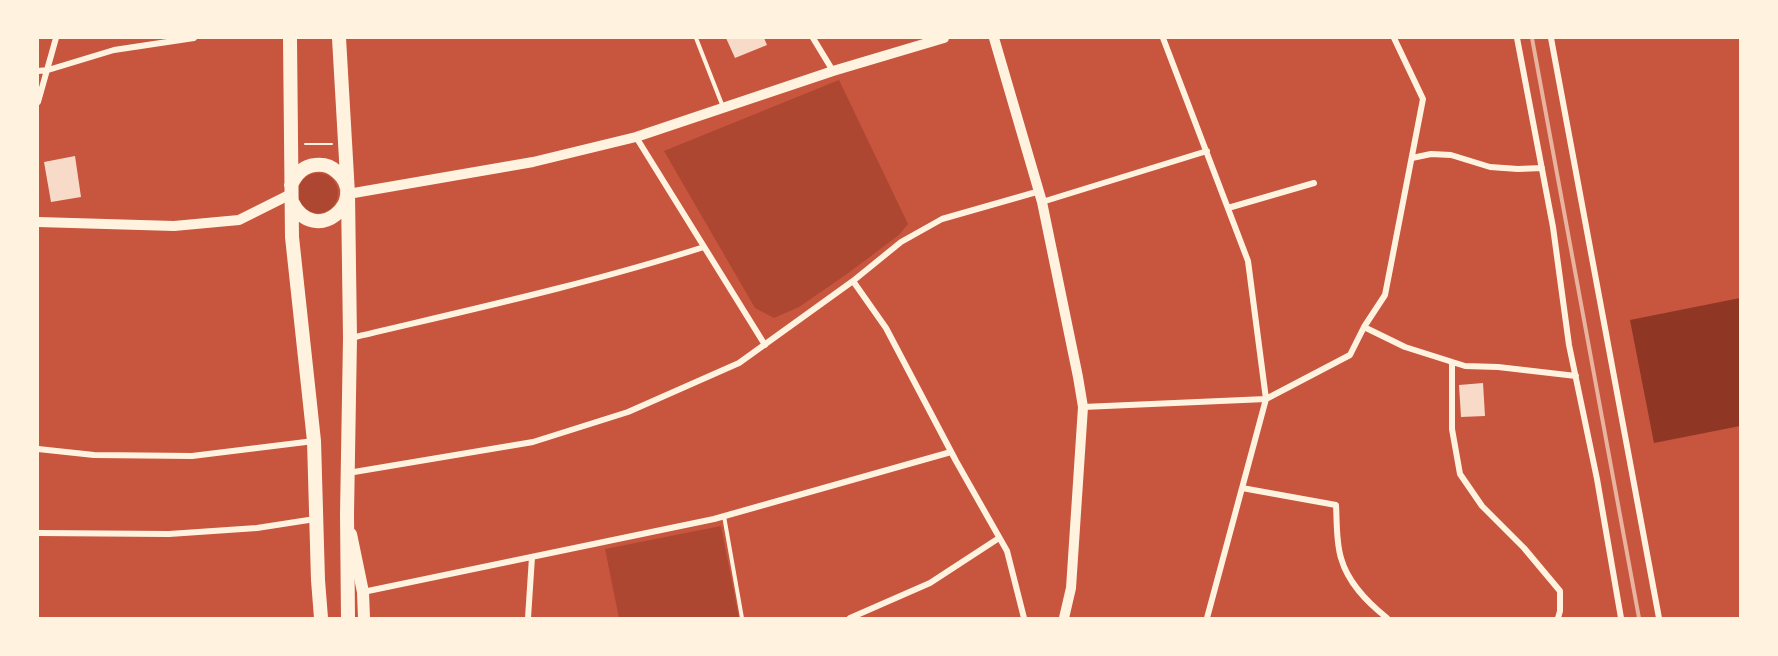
<!DOCTYPE html>
<html>
<head>
<meta charset="utf-8">
<style>
	body { margin:0 }
	#map { position:relative; width:1778px; height:656px; overflow:hidden; background:#c8553d; font-family:"PT Sans Narrow",sans-serif }
	canvas { display:block }
	.frame { position:absolute; inset:0; border:39px solid #fff3e0; pointer-events:none }
</style>
</head>
<body>
<div id="map">
<canvas width="1778" height="656"></canvas>
<div class="frame"></div>
</div>
<script>
const context = document.querySelector('canvas').getContext('2d');
context.lineJoin = 'round';
function fill(path, color) {
  context.fillStyle = color;
  context.fill(path, 'evenodd');
}
function strokePath(path, color, width, dash) {
  context.strokeStyle = color;
  context.lineWidth = width;
  context.lineCap = dash ? 'butt' : 'round';
  context.setLineDash(dash || []);
  context.stroke(path);
}
fill(new Path2D(`
	M 839,80 L 908,224 L 899,235 L 847,274 L 799,307 L 774,318 L 755,308 L 664,151 Z
	M298 193a20 20 0 1 1 40 0a20 20 0 1 1-40 0Z
	M 721,526 L 739,618 L 619,618 L 605,549 Z`), '#ae4732');
fill(new Path2D(`
	M 1740,298 L 1740,426 L 1654,443 L 1630,320 Z`), '#8f3625');
fill(new Path2D(`
	M 726,38 L 764,38 L 767,45 L 735,58 Z
	M 75,156 L 81,197 L 51,202 L 44,162 Z
	M 1483,383 L 1485,416 L 1461,417 L 1459,385 Z`), '#f7dbc8');
strokePath(new Path2D(`
	M 305,144 L 332,144`), '#fff3e0', 2);
strokePath(new Path2D(`
	M 696,38 L 723,107
	M 724,516 L 742,618`), '#fff3e0', 4);
strokePath(new Path2D(`
	M 813,38 L 833,71
	M 1517,38 L 1553,227 L 1569,345 L 1597,479 L 1621,618
	M 1551,38 L 1659,618
	M 38,71 L 48,70 L 114,50 L 194,38
	M 38,102 L 56,38
	M 636,137 L 765,345
	M 1412,158 L 1431,154 L 1451,155 L 1490,167 L 1518,169 L 1542,168
	M 1042,202 L 1207,151
	M 1228,208 L 1314,183
	M 853,281 L 886,328 L 956,461 L 1007,551 L 1024,618
	M 1364,327 L 1405,347 L 1465,366 L 1498,367 L 1576,376
	M 351,338 C 469,310 588,284 704,247
	M 1452,362 L 1452,429 L 1460,474 L 1482,506 L 1524,548 L 1560,591 L 1560,611 L 1558,618
	M 1083,407 L 1266,399 L 1248,261 L 1163,38
	M 38,449 L 94,455 L 192,456 L 314,441
	M 348,473 L 533,442 L 628,412 L 739,363 L 853,281 L 901,242 L 942,219 L 1040,191
	M 1242,488 L 1336,505 C 1337,522 1336,542 1341,558 C 1348,583 1367,602 1387,618
	M 38,533 L 169,534 L 257,528 L 315,519
	M 363,592 L 714,519 L 951,452
	M 528,618 L 532,557
	M 850,618 L 930,583 L 999,538
	M 1207,618 L 1266,399 L 1350,355 L 1364,327 L 1385,295 L 1423,99 L 1394,38`), '#fff3e0', 6);
strokePath(new Path2D(`
	M 994,38 L 1042,202 L 1078,377 L 1083,407 L 1071,588 L 1064,618
	M 348,194 L 533,162 L 636,137 L 833,71 L 944,38
	M 38,222 L 174,226 L 239,220 L 291,194`), '#fff3e0', 10);
strokePath(new Path2D(`
	M 351,534 L 363,592 L 364,618`), '#fff3e0', 12);
strokePath(new Path2D(`
	M 290,38 L 292,237 L 314,441 L 318,580 L 321,618
	M 339,38 L 348,194 L 350,338 L 347,514 L 348,618
	M 291,185 C 296,174 304,166 315,165 C 323,164 331,166 337,172 C 370,200 315,248 292,202`), '#fff3e0', 14);
strokePath(new Path2D(`
	M 1532,38 L 1639,618`), '#e9b49f', 4);
</script>
</body>
</html>
